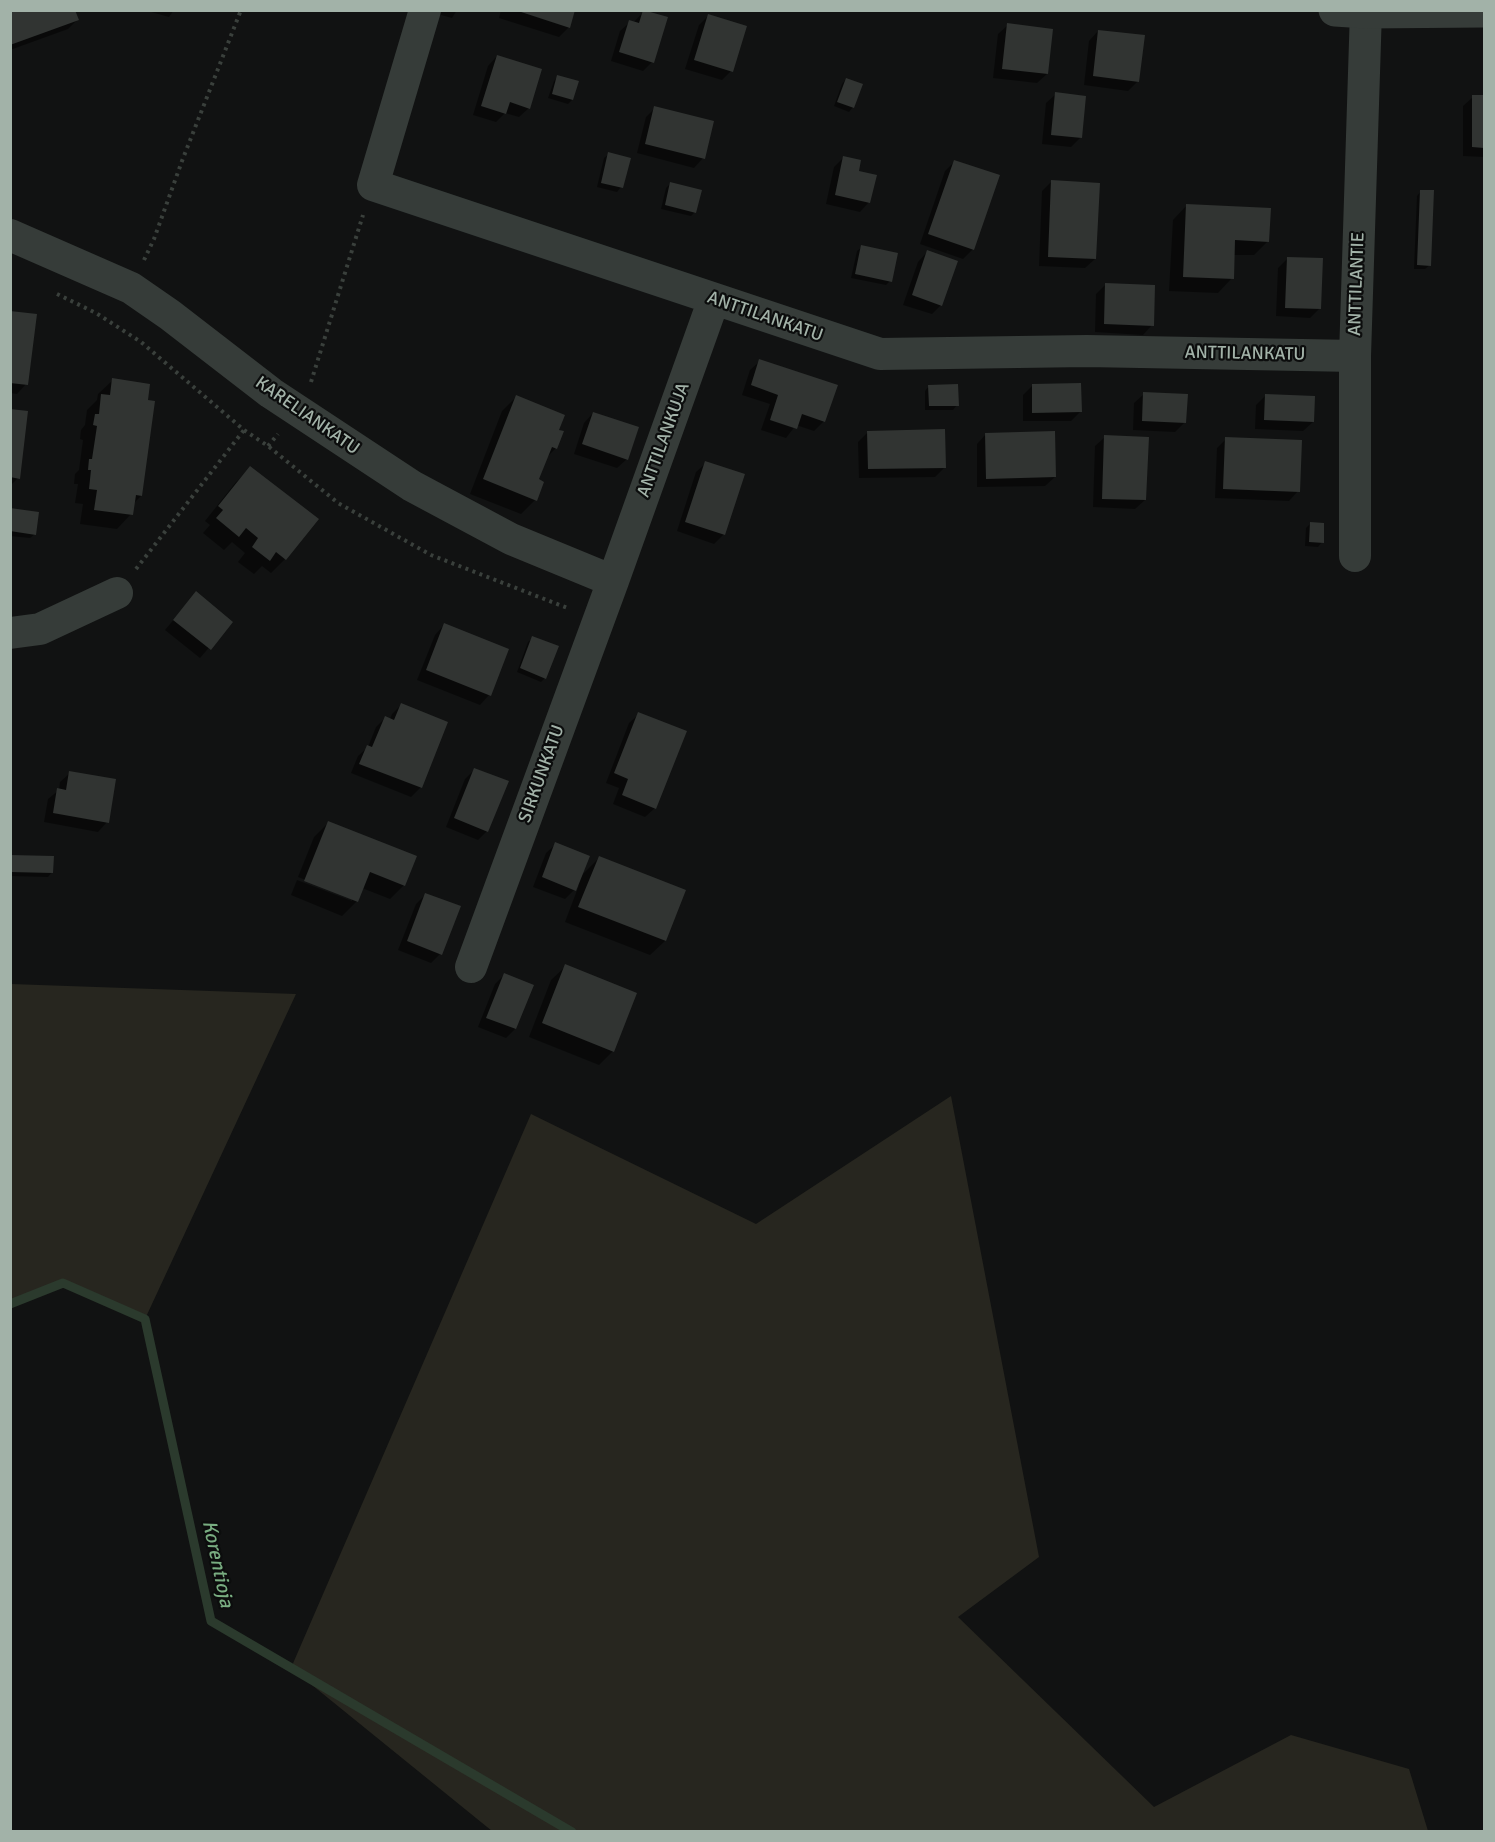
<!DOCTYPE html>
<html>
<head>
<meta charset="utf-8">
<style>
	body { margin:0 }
	#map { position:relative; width:1495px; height:1842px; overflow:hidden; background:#111212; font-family:Signika,sans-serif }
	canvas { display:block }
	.frame { position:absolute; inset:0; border:12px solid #a2b2a8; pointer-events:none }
</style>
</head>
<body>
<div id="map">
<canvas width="1495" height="1842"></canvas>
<div class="frame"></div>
</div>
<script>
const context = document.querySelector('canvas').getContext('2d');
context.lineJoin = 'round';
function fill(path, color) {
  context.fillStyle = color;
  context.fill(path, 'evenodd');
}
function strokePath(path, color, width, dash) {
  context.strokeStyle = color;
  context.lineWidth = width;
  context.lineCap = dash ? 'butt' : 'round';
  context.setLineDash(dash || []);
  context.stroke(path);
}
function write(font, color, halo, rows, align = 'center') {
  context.font = font + ' Signika,sans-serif';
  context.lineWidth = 4.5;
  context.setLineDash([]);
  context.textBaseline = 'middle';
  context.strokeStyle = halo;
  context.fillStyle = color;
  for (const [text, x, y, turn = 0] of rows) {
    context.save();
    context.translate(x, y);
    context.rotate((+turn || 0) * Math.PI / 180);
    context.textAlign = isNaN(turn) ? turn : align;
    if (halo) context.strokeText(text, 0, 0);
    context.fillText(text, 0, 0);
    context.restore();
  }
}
fill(new Path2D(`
	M 11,984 L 296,994 L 145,1319 L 63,1283 L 11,1304 Z
	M 951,1096 L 1039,1557 L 958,1617 L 1154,1807 L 1291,1735 L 1409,1769 L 1428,1831 L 492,1831 L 291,1668 L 531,1114 L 756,1224 Z`), '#27261f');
fill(new Path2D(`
	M 10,10 L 77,20 L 68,29 L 10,50 Z
	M 144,10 L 174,10 L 169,17 Z
	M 435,10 L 457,10 L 452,18 L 434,13 Z
	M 501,10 L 574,10 L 569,27 L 559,37 L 499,18 Z
	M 644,11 L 652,62 L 643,71 L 611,61 L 620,31 L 630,22 L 633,23 Z
	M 709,15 L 731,71 L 722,80 L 685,69 L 699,25 Z
	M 1008,25 L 1047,74 L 1037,83 L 993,78 L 998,34 Z
	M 1098,31 L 1138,81 L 1128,91 L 1084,85 L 1089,41 Z
	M 497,56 L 529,108 L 519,117 L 505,113 L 496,122 L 473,115 L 488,66 Z
	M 558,76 L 572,100 L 568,104 L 548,98 L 554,81 Z
	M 846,79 L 853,107 L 849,112 L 834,106 L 842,84 Z
	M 1056,94 L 1080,138 L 1071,147 L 1042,144 L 1046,103 Z
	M 1473,97 L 1484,97 L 1484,157 L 1463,156 L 1463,106 Z
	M 655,108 L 703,158 L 694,168 L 637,153 L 646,117 Z
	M 609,154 L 621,187 L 617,192 L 597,187 L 604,158 Z
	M 843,158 L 857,172 L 869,202 L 860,212 L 826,204 L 834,167 Z
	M 954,162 L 973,249 L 963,259 L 920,244 L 945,171 Z
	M 1051,182 L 1095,259 L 1085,268 L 1039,266 L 1042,191 Z
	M 670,184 L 695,212 L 691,216 L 661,209 L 666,188 Z
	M 1421,191 L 1430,265 L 1425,269 L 1414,269 L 1417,196 Z
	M 1187,205 L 1268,241 L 1254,255 L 1233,255 L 1232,278 L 1218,293 L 1169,291 L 1173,220 Z
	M 862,247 L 890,281 L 886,285 L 851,278 L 857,251 Z
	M 927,252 L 941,305 L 932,314 L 903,305 L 918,262 Z
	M 1288,258 L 1320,308 L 1310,318 L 1276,316 L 1278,268 Z
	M 1106,284 L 1152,325 L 1143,335 L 1095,332 L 1096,294 Z
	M 10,312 L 26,384 L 17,394 L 10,393 Z
	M 760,361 L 824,421 L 814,431 L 796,425 L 786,438 L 761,430 L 770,404 L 742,395 L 750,370 Z
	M 113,380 L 141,496 L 133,504 L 131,514 L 117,529 L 80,524 L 83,504 L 75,503 L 78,484 L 74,484 L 75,474 L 79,470 L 83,440 L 80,439 L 81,430 L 85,425 L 87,410 L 97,400 L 98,394 Z
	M 929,386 L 957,405 L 953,410 L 925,410 L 925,391 Z
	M 1032,386 L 1081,411 L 1071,421 L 1023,421 L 1023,395 Z
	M 1144,394 L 1185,422 L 1175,432 L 1133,430 L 1134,403 Z
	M 1266,395 L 1313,422 L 1303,431 L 1255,429 L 1256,405 Z
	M 516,397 L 557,431 L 556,448 L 547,457 L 537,480 L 535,500 L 521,514 L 470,494 L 502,411 Z
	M 10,410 L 18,478 L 10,486 Z
	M 593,413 L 627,459 L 617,468 L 574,454 L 584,423 Z
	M 868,432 L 945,467 L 935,477 L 859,478 L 858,442 Z
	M 986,434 L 1055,477 L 1045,486 L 977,487 L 977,444 Z
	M 1105,437 L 1145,500 L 1135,509 L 1093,507 L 1095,446 Z
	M 1226,439 L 1298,491 L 1289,501 L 1215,498 L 1217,448 Z
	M 706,463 L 724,534 L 714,544 L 677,531 L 696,472 Z
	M 251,468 L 285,559 L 271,573 L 262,566 L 254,574 L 238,562 L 245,553 L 232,542 L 224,550 L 203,533 L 210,525 L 205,521 L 236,482 Z
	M 10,510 L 35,534 L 30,538 L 10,536 Z
	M 1310,524 L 1322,542 L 1318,547 L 1305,546 L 1306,528 Z
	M 196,593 L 231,622 L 200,658 L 165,630 Z
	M 444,625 L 489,695 L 480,705 L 417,680 L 435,635 Z
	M 533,638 L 545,678 L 541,682 L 517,672 L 528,642 Z
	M 401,705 L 421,787 L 411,797 L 351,773 L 358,756 L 368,747 L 376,727 L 385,718 L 390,719 L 392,714 Z
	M 639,714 L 655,808 L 645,817 L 613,804 L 619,788 L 606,783 L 629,723 Z
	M 474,770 L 487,831 L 478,840 L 446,827 L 465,779 Z
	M 70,773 L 107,822 L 98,832 L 44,822 L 48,799 L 59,790 L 60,782 Z
	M 329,822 L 404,885 L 390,899 L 362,888 L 357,901 L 342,916 L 291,895 L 297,880 L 352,901 L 352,898 L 298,877 L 314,837 Z
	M 556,844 L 580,877 L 599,858 L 684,891 L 665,941 L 650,955 L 565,922 L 579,885 L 565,899 L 533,887 L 546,853 Z
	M 11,856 L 52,872 L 48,877 L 10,876 Z
	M 426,894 L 440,954 L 431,963 L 398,950 L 416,904 Z
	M 566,966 L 613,1051 L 599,1065 L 529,1037 L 551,980 Z
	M 504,975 L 515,1029 L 506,1038 L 478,1027 L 495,984 Z`), '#0007');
strokePath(new Path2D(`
	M 10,1304 L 63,1283 L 145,1319 L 211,1621 L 572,1832`), '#2b3a2d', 9);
fill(new Path2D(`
	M 10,10 L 75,10 L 79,20 L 10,45 Z
	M 515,10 L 575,10 L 570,28 Z
	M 643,10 L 668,17 L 654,63 L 619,52 L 629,20 L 639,23 Z
	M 708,14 L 747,26 L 733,72 L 694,60 Z
	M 1007,23 L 1053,29 L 1048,74 L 1002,69 Z
	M 1098,30 L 1145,35 L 1139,82 L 1093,76 Z
	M 497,55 L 542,69 L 530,109 L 510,102 L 506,114 L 481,106 Z
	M 557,75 L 579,81 L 573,100 L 552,94 Z
	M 846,78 L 863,84 L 854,108 L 837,102 Z
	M 1055,92 L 1086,96 L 1082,138 L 1051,135 Z
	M 1472,95 L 1484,95 L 1484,148 L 1472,147 Z
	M 654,106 L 714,121 L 705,159 L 645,144 Z
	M 608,152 L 631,158 L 623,188 L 601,183 Z
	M 843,156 L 861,160 L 859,171 L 877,175 L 870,203 L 835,195 Z
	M 954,160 L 1000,175 L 974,250 L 928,234 Z
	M 1051,180 L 1100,183 L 1096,259 L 1048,257 Z
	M 670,182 L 702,190 L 696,213 L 665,205 Z
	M 1420,190 L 1434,190 L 1431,266 L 1417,265 Z
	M 1186,204 L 1271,208 L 1269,242 L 1235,240 L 1234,279 L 1183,277 Z
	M 861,245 L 898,253 L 892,282 L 855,274 Z
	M 927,250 L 958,261 L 942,306 L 912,295 Z
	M 1287,257 L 1323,258 L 1321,309 L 1285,308 Z
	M 1105,283 L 1155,285 L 1154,326 L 1104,324 Z
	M 10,311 L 37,314 L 28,385 L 10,383 Z
	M 759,359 L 838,385 L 825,422 L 802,414 L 797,429 L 770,420 L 778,395 L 751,385 Z
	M 112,378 L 150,384 L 148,400 L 155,401 L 142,496 L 136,495 L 133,515 L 94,510 L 97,490 L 89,489 L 91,470 L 88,470 L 89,459 L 92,459 L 97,426 L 93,425 L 95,414 L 99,414 L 101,394 L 110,395 Z
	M 1081,383 L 1082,412 L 1032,413 L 1032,384 Z
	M 958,384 L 959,406 L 929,406 L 928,385 Z
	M 1143,392 L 1188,394 L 1186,423 L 1142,421 Z
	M 1265,394 L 1315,396 L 1314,422 L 1264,420 Z
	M 516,395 L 565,415 L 559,430 L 564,431 L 557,449 L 552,447 L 539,479 L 544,482 L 537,501 L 483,479 Z
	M 10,409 L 28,411 L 20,479 L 10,477 Z
	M 593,412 L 639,427 L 628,460 L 582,444 Z
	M 945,429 L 946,468 L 868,469 L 867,431 Z
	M 1055,431 L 1056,477 L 986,479 L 985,433 Z
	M 1104,435 L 1149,437 L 1146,500 L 1102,499 Z
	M 1225,437 L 1302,440 L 1300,492 L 1223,489 Z
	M 705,461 L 745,474 L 725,535 L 685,522 Z
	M 250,466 L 319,519 L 286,560 L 276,552 L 270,561 L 252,547 L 258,538 L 246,528 L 239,537 L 216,518 L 223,510 L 218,506 Z
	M 10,508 L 39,512 L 36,535 L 10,531 Z
	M 1310,522 L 1324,523 L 1324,543 L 1309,542 Z
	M 196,591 L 233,622 L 211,650 L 173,620 Z
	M 444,623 L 509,649 L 491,696 L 426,670 Z
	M 532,636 L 559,646 L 546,679 L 520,668 Z
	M 401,703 L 448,722 L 422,788 L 359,764 L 367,745 L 372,747 L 385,716 L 394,720 Z
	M 638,712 L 687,731 L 656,809 L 622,795 L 628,779 L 614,773 Z
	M 474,768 L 509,781 L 488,832 L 454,818 Z
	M 69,771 L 116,779 L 109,823 L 53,813 L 57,788 L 66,790 Z
	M 328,821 L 417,856 L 405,886 L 370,872 L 358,902 L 304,881 Z
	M 555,842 L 590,856 L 576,891 L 542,877 Z
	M 10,855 L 54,856 L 53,873 L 10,872 Z
	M 599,856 L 686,890 L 666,941 L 578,907 Z
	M 425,893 L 461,906 L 442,955 L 407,941 Z
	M 565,964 L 637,993 L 614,1052 L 542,1023 Z
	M 504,973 L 534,985 L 516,1029 L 486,1018 Z`), '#313432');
strokePath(new Path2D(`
	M 144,260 L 154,239 L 182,161 L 241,10
	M 57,294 L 96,313 L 141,342 L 244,430 L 268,446 L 338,503 L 431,555 L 570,609
	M 311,382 L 363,215
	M 268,446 L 278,434
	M 136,569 L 244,430`), '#3a403c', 4, [3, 4.5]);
strokePath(new Path2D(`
	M 425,10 L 373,185 L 880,354 L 1087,351 L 1355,356
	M 10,235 L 131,288 L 170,315 L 271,393 L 412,486 L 511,539 L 613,581
	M 1355,556 L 1355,356 L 1366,10
	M 10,633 L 40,629 L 117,593
	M 471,967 L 613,581 L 714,299`), '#363c39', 32);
strokePath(new Path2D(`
	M 1335,10 L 1366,12 L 1484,11`), '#363c39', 33);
write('18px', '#a2b2a8', '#0c0d0d', [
	["ANTTILANTIE",1357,284,-88],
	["ANTTILANKATU",765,317,19],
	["ANTTILANKATU",1245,354,1],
	["KARELIANKATU",307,416,35],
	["ANTTILANKUJA",664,440,-70],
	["SIRKUNKATU",542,774,-70]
]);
write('italic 20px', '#79ad81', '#0c0d0d', [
	["Korentioja",217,1564,78]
]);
</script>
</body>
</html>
